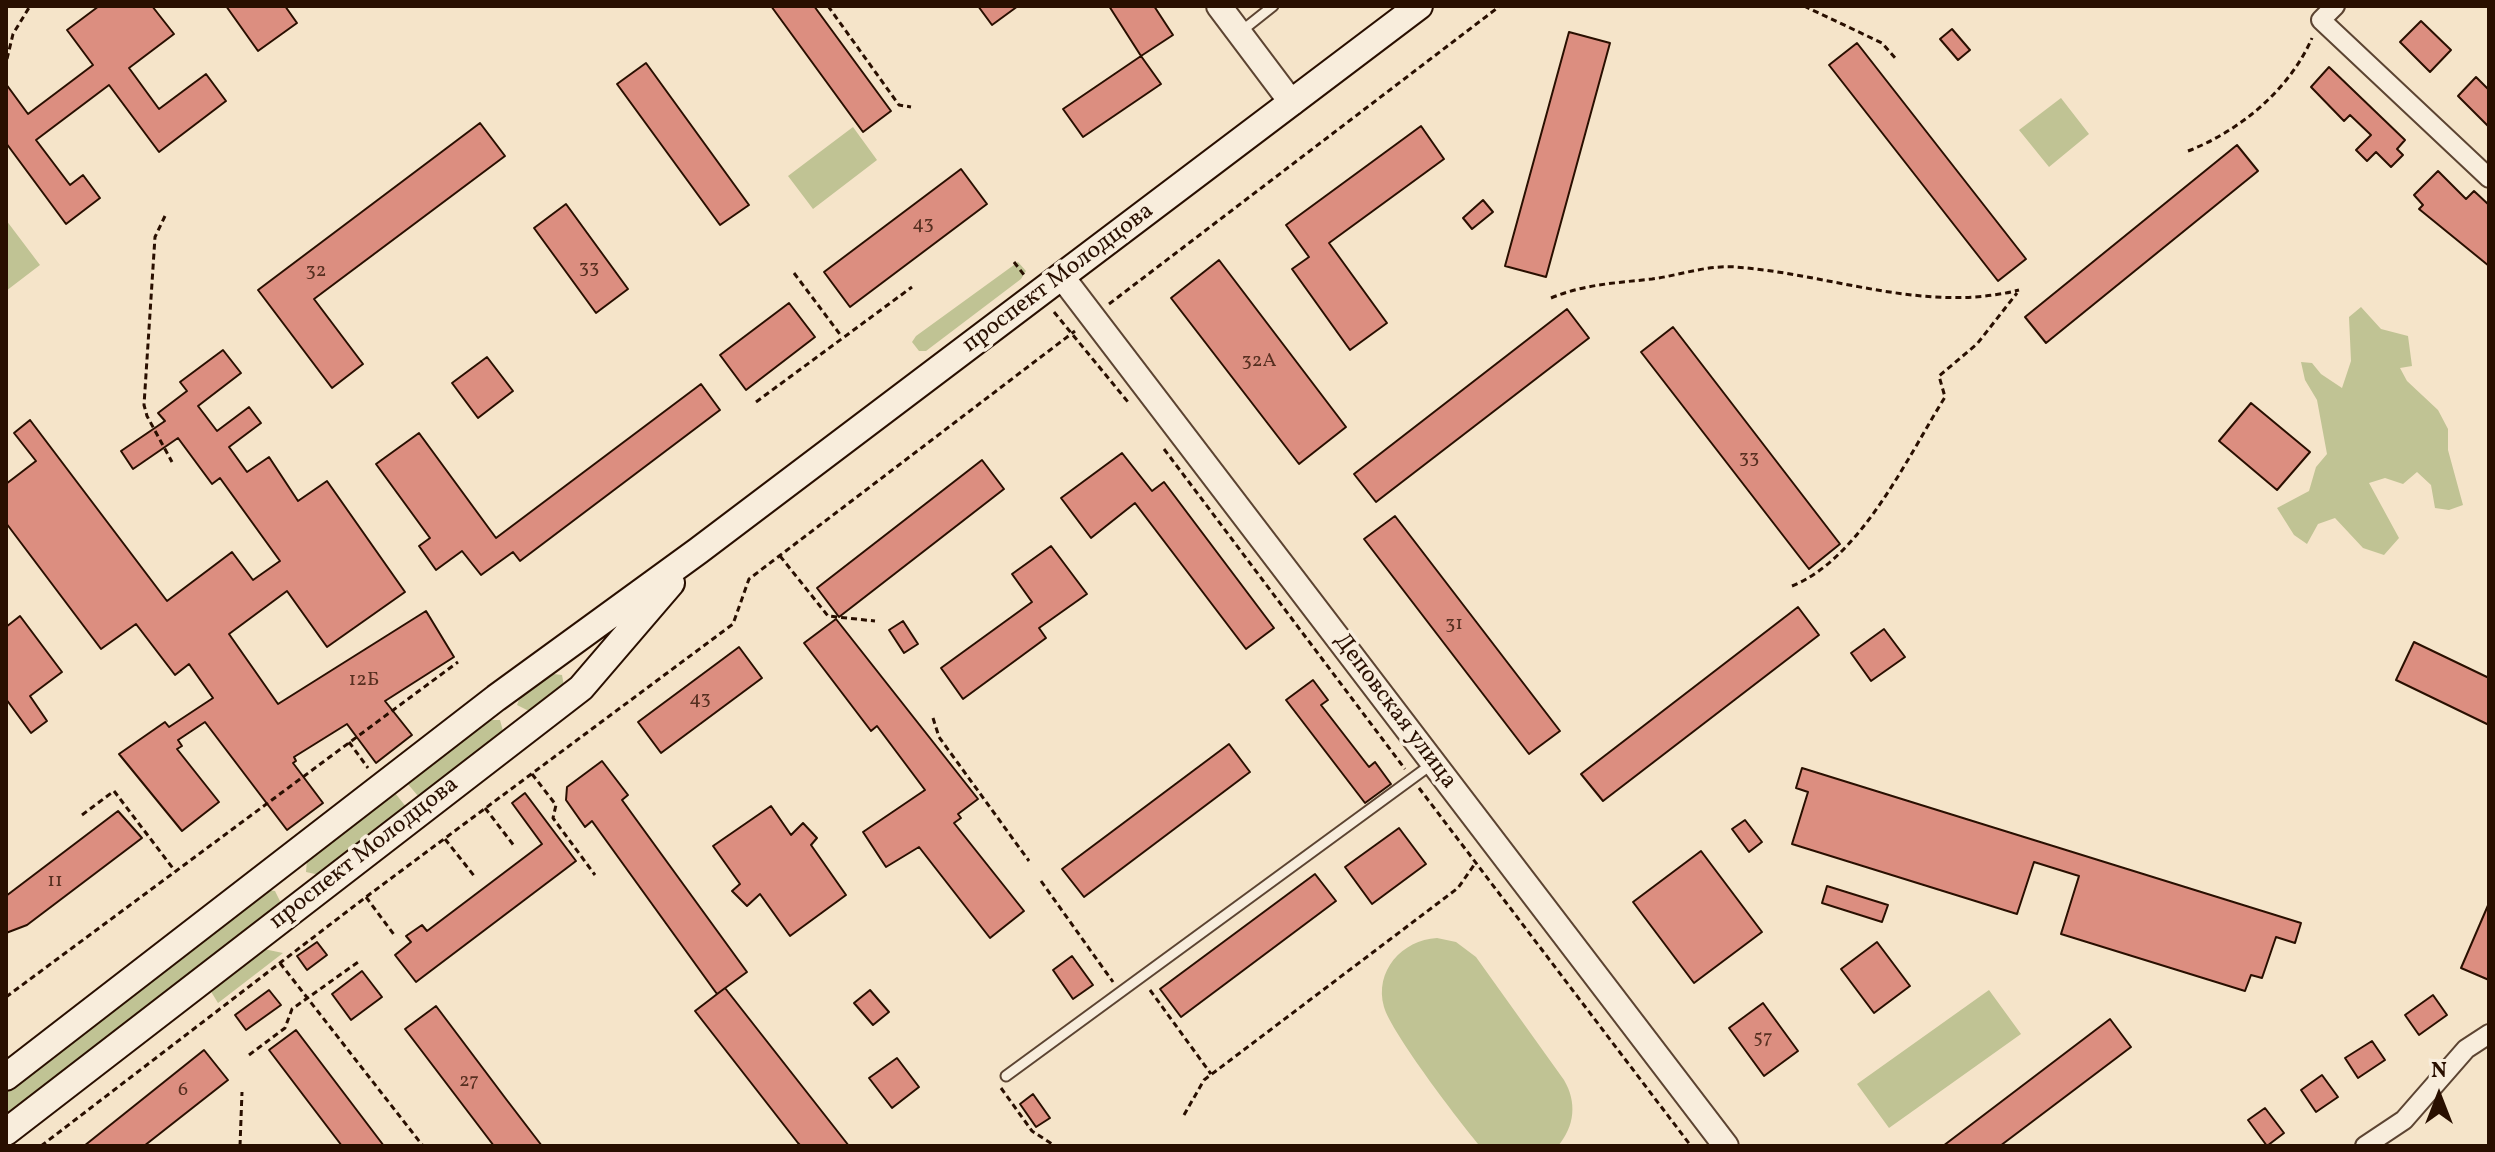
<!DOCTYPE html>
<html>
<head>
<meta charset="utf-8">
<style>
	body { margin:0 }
	#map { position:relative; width:2495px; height:1152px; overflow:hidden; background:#f5e4c9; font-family:Vollkorn,serif }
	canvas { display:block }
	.frame { position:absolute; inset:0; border:8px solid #290f00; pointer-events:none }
	.north { position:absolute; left:2399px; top:1056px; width:80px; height:80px; -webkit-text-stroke:6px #f8eddc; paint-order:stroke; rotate:0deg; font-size:22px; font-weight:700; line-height:32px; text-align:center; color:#290f00 }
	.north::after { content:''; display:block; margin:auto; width:28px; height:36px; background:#290f00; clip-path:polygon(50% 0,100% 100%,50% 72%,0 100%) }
</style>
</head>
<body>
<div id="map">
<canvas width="2495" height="1152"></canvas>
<div class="frame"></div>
<div class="north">N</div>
</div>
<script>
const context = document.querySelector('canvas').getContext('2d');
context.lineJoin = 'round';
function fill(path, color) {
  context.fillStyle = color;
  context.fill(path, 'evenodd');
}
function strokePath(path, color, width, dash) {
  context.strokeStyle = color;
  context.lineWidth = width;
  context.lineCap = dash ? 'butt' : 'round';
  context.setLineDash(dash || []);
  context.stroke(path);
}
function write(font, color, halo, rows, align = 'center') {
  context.font = font + ' Vollkorn,serif';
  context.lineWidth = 7;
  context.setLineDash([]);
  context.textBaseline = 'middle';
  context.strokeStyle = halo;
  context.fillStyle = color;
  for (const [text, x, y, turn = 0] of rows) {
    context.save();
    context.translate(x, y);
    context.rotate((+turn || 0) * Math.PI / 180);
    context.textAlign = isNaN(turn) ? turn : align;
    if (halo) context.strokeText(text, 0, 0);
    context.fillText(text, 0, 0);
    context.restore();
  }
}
fill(new Path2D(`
	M 2061,98 L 2089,134 L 2049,167 L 2019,130 Z
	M 853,127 L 877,160 L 813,209 L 788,176 Z
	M 6,220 L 40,265 L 6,291 Z
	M 1018,262 L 1026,271 L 1021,279 L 926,351 L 919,351 L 912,342 L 916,336 Z
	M 2361,307 L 2381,329 L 2408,336 L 2412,366 L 2400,368 L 2407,381 L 2438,410 L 2448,429 L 2448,450 L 2463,505 L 2449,510 L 2435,508 L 2431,485 L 2417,472 L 2403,484 L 2385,478 L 2369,483 L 2399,538 L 2384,555 L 2363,548 L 2335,518 L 2318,524 L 2307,544 L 2294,535 L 2277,508 L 2309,491 L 2316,467 L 2327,454 L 2317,400 L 2305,380 L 2301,362 L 2312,363 L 2321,374 L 2342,388 L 2351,361 L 2349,317 Z
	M 554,674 L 562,675 L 564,686 L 529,711 L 517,705 L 520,697 Z
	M 491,720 L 500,720 L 503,731 L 418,796 L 407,783 Z
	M 395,793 L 407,808 L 320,875 L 306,872 L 307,860 Z
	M 268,890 L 275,891 L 280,901 L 276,908 L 6,1115 L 6,1090 Z
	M 1437,938 L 1456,942 L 1476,957 L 1564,1080 C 1577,1102 1575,1126 1558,1146 L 1480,1146 C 1460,1123 1391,1032 1384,1007 C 1374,971 1402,940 1437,938 Z
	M 259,948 L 283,953 L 218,1003 L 210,990 Z
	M 1989,990 L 2021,1034 L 1889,1128 L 1857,1084 Z`), '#c0c394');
const building = new Path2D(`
	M 99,6 L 152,6 L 174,34 L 129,68 L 159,109 L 206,74 L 226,101 L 159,152 L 109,85 L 36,140 L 70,185 L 83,175 L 100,198 L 66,224 L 6,143 L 6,84 L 28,114 L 93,65 L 67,30 Z
	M 226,6 L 285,6 L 297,23 L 258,51 Z
	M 771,6 L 814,6 L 891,111 L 863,132 Z
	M 978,6 L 1018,6 L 992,25 Z
	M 1109,6 L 1154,6 L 1173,35 L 1141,56 Z
	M 2421,21 L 2451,50 L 2430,72 L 2400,42 Z
	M 1952,29 L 1970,50 L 1958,60 L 1940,39 Z
	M 1569,32 L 1610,43 L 1546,277 L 1505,266 Z
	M 1857,43 L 2026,259 L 1998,281 L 1829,65 Z
	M 1141,56 L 1161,84 L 1083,137 L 1063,109 Z
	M 646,63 L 749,205 L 720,225 L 617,84 Z
	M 2329,67 L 2405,140 L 2397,149 L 2403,155 L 2391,167 L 2376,152 L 2367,161 L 2356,150 L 2371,135 L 2350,115 L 2344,121 L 2311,87 Z
	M 2476,77 L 2489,90 L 2489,127 L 2458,96 Z
	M 480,123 L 505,156 L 314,299 L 363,364 L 332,388 L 258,290 Z
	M 1421,126 L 1444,159 L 1329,243 L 1387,323 L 1350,350 L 1292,269 L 1309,257 L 1286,225 Z
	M 2237,145 L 2258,171 L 2046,343 L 2025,317 Z
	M 961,169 L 987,204 L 850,307 L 824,272 Z
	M 2438,171 L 2466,199 L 2474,191 L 2489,205 L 2489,266 L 2419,209 L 2423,205 L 2414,195 Z
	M 1483,200 L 1493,212 L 1472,229 L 1463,218 Z
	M 566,204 L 628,289 L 596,313 L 534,228 Z
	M 1219,260 L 1346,427 L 1299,464 L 1171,298 Z
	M 789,303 L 815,337 L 746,390 L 720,355 Z
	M 1567,309 L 1589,338 L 1376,502 L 1354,474 Z
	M 1673,327 L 1840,544 L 1809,569 L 1641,352 Z
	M 223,350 L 241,373 L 198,406 L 217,431 L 249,407 L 261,423 L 229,447 L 247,472 L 269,457 L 298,501 L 327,481 L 405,592 L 327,647 L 287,591 L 229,634 L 278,704 L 426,611 L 454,657 L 385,701 L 412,735 L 376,763 L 347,724 L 294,757 L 296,761 L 293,763 L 323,803 L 287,830 L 205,722 L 178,740 L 182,746 L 177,749 L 219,802 L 182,831 L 119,754 L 165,722 L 169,727 L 213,698 L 189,664 L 175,675 L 136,624 L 101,649 L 6,523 L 6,484 L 36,461 L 14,433 L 30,420 L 167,601 L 232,552 L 253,580 L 280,561 L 220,478 L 212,484 L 178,438 L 133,469 L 121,451 L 165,421 L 158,413 L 187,391 L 180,382 Z
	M 487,357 L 513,391 L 478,418 L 452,383 Z
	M 701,384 L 720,410 L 520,561 L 513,552 L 481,575 L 462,551 L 436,570 L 419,546 L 430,538 L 376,464 L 419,433 L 496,538 Z
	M 2251,403 L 2310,452 L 2277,490 L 2219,441 Z
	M 1122,453 L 1152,491 L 1164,482 L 1274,628 L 1246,649 L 1135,503 L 1091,538 L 1061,498 Z
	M 982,460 L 1004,489 L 839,617 L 817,588 Z
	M 1395,516 L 1560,731 L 1529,754 L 1364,539 Z
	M 1051,546 L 1087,594 L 1039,628 L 1046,638 L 963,699 L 941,668 L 1032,602 L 1012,574 Z
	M 1798,607 L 1819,635 L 1603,801 L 1581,774 Z
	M 20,616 L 62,672 L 30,696 L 47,721 L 31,733 L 6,699 L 6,627 Z
	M 836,619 L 978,799 L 958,814 L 961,818 L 954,823 L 1024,911 L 990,938 L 919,847 L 886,867 L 863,832 L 925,790 L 877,726 L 871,731 L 804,643 Z
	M 903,621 L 918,644 L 904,653 L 889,630 Z
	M 1884,629 L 1905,657 L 1871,681 L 1851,653 Z
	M 2414,642 L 2489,678 L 2489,725 L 2396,680 Z
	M 739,647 L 762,678 L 661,753 L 638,722 Z
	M 1313,680 L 1328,700 L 1321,705 L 1369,767 L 1375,762 L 1391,784 L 1365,803 L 1286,700 Z
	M 1229,744 L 1250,772 L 1084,897 L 1062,869 Z
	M 602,761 L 628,795 L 622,800 L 747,972 L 717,994 L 592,821 L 585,827 L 566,800 L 567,787 Z
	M 1802,768 L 2301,923 L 2295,943 L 2276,937 L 2262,978 L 2251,975 L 2245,991 L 2061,934 L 2079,876 L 2034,862 L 2017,914 L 1792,844 L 1808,792 L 1796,788 Z
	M 525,793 L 576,861 L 416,982 L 395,955 L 411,942 L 406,936 L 422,925 L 427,931 L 542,844 L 512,803 Z
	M 771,806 L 791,835 L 803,823 L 817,838 L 811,845 L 846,895 L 790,936 L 760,894 L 747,906 L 732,891 L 740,884 L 713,846 Z
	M 118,811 L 142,838 L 27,925 L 6,933 L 6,896 Z
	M 1745,820 L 1762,842 L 1749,852 L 1732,829 Z
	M 1399,828 L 1426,864 L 1372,904 L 1345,867 Z
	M 1701,851 L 1762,932 L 1694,983 L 1633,902 Z
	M 1315,874 L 1336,901 L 1181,1017 L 1160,989 Z
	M 1827,886 L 1888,905 L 1882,922 L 1822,903 Z
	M 2489,903 L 2489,980 L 2461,968 Z
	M 317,942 L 327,955 L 307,970 L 297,956 Z
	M 1877,942 L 1910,986 L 1874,1013 L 1841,969 Z
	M 1072,956 L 1093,985 L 1073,999 L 1053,970 Z
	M 362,971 L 382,997 L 351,1020 L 332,994 Z
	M 725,988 L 849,1146 L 801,1146 L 798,1143 L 695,1011 Z
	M 269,990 L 281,1005 L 246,1030 L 235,1015 Z
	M 870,990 L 889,1012 L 873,1025 L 854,1003 Z
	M 2433,995 L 2447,1015 L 2419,1035 L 2405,1015 Z
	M 1763,1003 L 1798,1051 L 1764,1076 L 1729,1028 Z
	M 436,1006 L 506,1099 L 542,1146 L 494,1146 L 405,1029 Z
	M 2110,1019 L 2131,1047 L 2000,1146 L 1943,1146 Z
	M 296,1030 L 384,1146 L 342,1146 L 310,1104 L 269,1050 Z
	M 2372,1041 L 2385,1060 L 2358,1078 L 2345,1058 Z
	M 204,1050 L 228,1080 L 144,1146 L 84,1146 Z
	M 897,1058 L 919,1087 L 892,1108 L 869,1078 Z
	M 2322,1075 L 2338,1097 L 2316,1112 L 2301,1090 Z
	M 1033,1094 L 1050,1118 L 1036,1127 L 1020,1104 Z
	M 2265,1108 L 2284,1133 L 2267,1146 L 2248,1120 Z`);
fill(building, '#dc8e80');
strokePath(building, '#290f00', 2);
const service = new Path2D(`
	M 1239,33 L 1273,6
	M 1006,1076 L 1432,764`);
const minor = new Path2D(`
	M 2335,6 L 2321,20 L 2489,178
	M 2365,1146 L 2404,1120 L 2466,1049 L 2489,1034`);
const tertiary = new Path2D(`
	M 1219,6 L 1292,103
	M 1062,277 L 1726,1146`);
const secondary = new Path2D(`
	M 6,1077 L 496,698 L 698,551 L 1419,6
	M 6,1132 L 581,688 L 671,583`);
strokePath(service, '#5c4432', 13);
strokePath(minor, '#5c4432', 22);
strokePath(tertiary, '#5c4432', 28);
strokePath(secondary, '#290f00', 30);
strokePath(new Path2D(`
	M 828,6 L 899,105 L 911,107
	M 1804,6 L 1882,43 L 1896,59
	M 7,59 L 13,34 L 30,6
	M 2188,151 C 2240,131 2290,89 2312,38
	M 165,216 L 155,237 L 144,405 L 147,416 L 172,462
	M 1014,262 L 1024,275
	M 794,273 L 842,337
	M 1551,298 C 1585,284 1616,283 1652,279 C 1681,275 1706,265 1736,267 C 1830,274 1926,314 2019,290
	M 1109,304 L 1500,6
	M 1054,312 L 1128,402
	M 756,402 L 912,287
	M 1164,449 L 1405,769
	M 780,556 L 828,616 L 875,621
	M 1792,586 C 1861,558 1907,458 1945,397 L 1939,376 L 1977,344 L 2017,293
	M 933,718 L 939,737 L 1029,861
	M 349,742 L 368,768
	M 532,774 L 556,805 L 553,818 L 595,875
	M 1419,788 L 1691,1146
	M 485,808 L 515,847
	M 82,815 L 114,791 L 175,871
	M 445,839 L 475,877
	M 1041,881 L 1113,982
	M 366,897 L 395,936
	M 280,963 L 423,1146
	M 1150,990 L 1211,1074
	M 6,997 L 458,662
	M 249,1055 L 285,1028 L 292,1009 L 361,960
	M 1001,1088 L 1032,1131 L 1055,1146
	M 1184,1115 L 1204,1080 L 1458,888 L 1474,865
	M 41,1146 L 366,897 L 733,624 L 749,579 L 1075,331
	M 240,1146 L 242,1092`), '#290f00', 3, [6, 4]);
strokePath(service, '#f8eddc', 9);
strokePath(minor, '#f8eddc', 18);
strokePath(tertiary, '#f8eddc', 24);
strokePath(secondary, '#f8eddc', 26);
write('20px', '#562f20', null, [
	["43",923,225],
	["33",589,269],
	["32",316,272],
	["32А",1259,362],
	["33",1749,459],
	["31",1454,625],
	["12Б",364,681],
	["43",700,700],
	["11",55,882],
	["57",1763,1039],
	["27",469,1082],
	["6",183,1091]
]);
write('24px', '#290f00', '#f8eddc', [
	["проспект Молодцова",1059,279,-37],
	["Деповская улица",1394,712,53],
	["проспект Молодцова",365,854,-38]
]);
</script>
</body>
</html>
